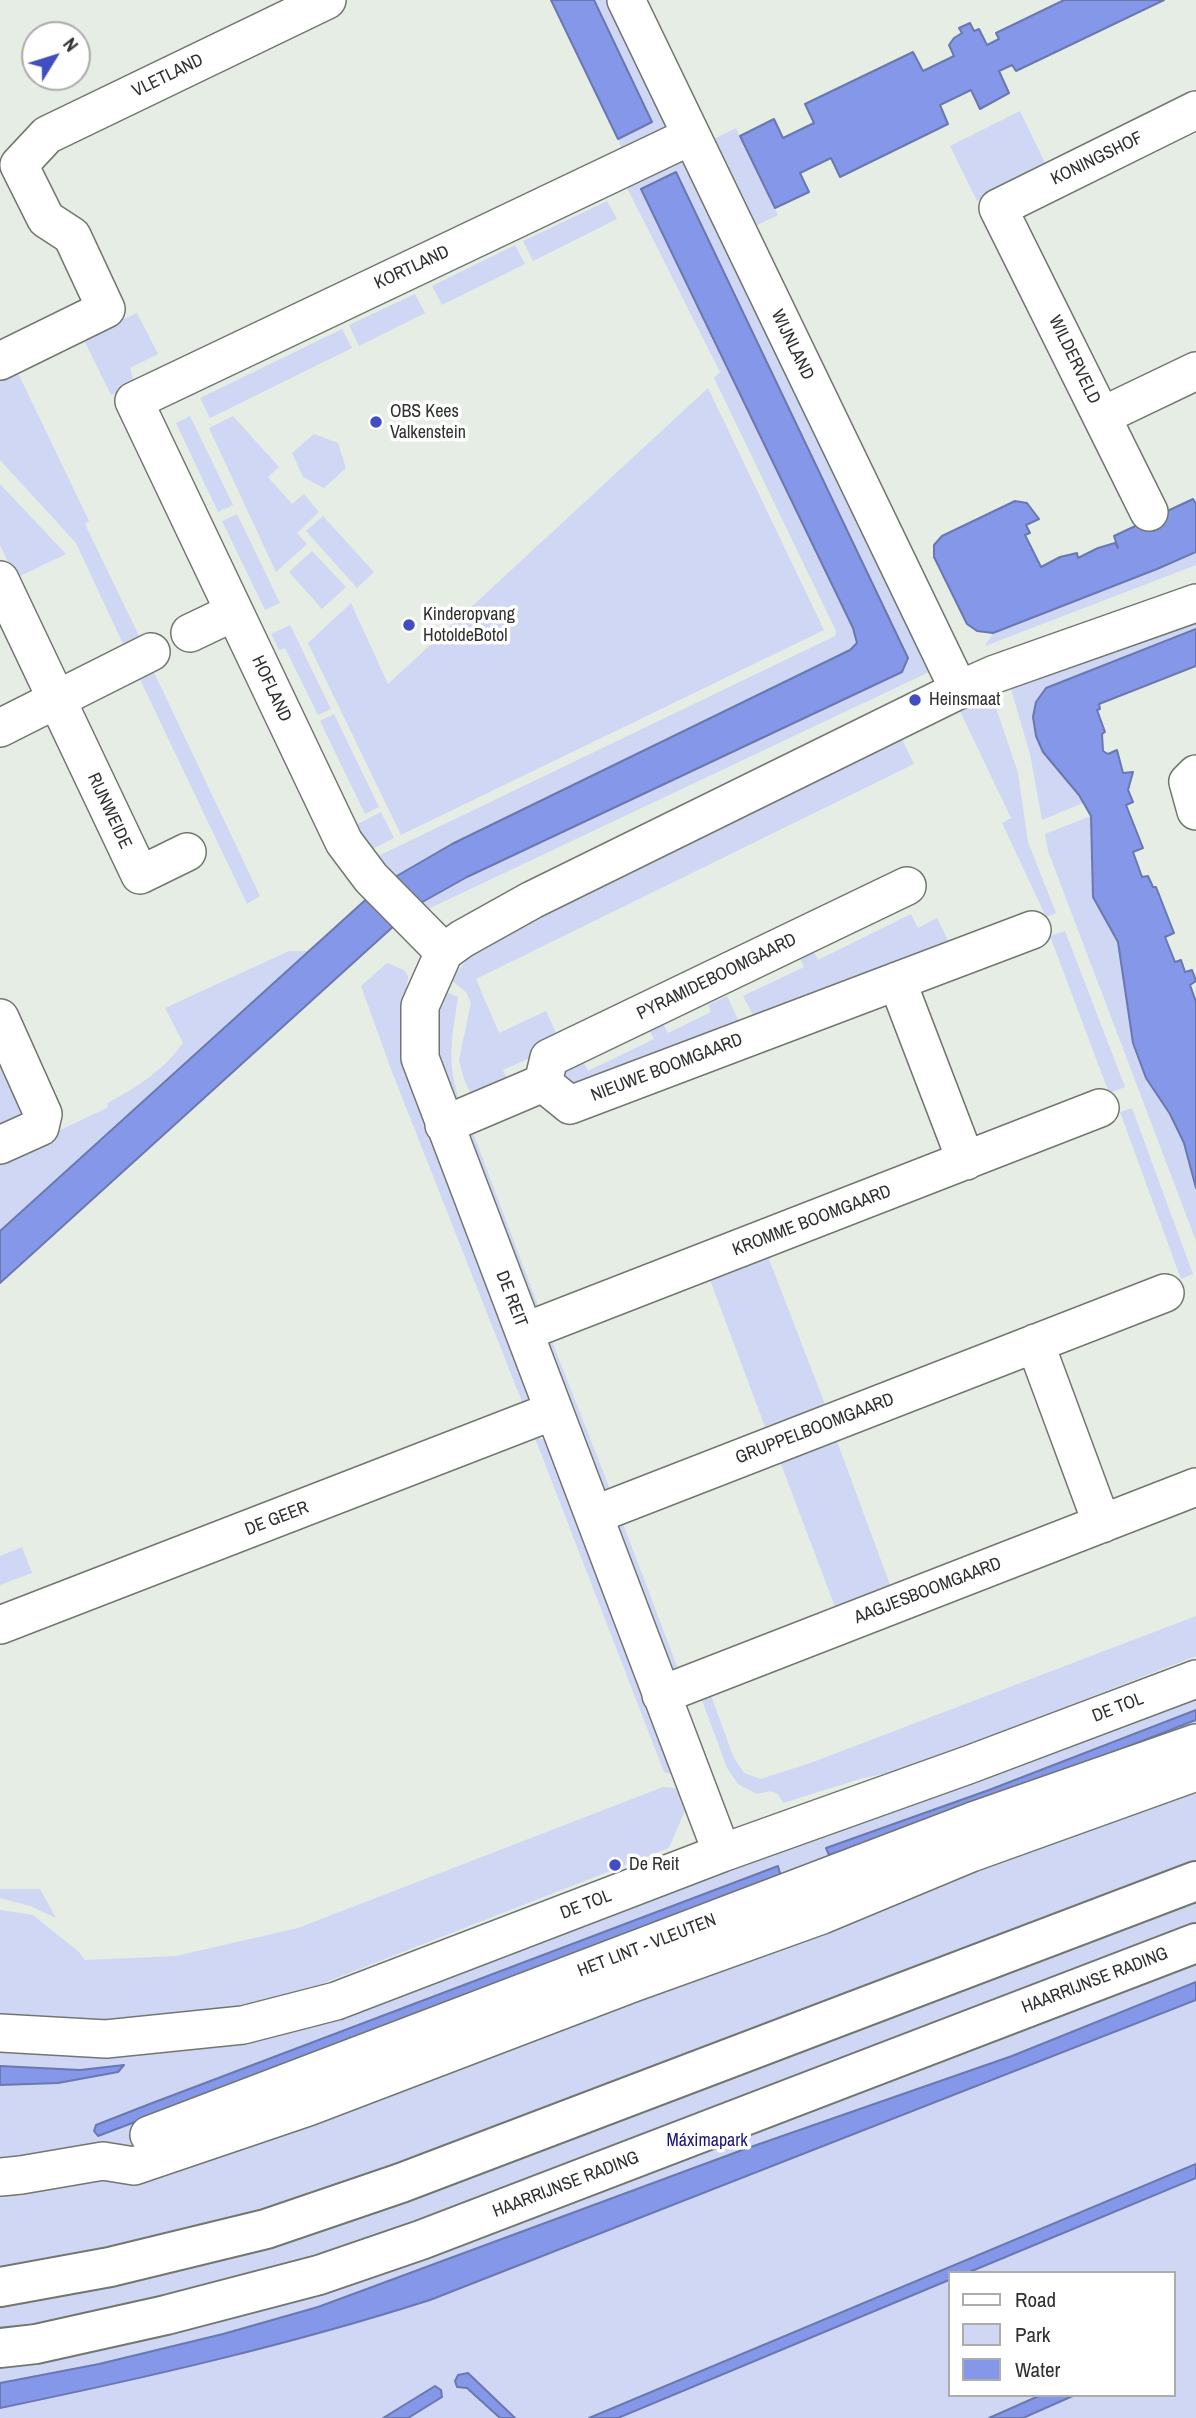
<!DOCTYPE html>
<html>
<head>
<meta charset="utf-8">
<style>
	body { margin:0 }
	#map { position:relative; width:1196px; height:2418px; overflow:hidden; background:#e6ede4; font-family:"Archivo Narrow",sans-serif }
	canvas { display:block }
	.legend { position:absolute; left:948px; top:2271px; width:228px; height:126px; box-sizing:border-box; background:#fff; border:2px solid #abadab; margin:0; padding:9px 12px; list-style:none; font-size:21px; color:#2e312d }
	.legend li { display:flex; align-items:center; gap:14px; height:35px }
	.legend b { width:35px; border:2px solid #abadab }
	.north { position:absolute; left:21px; top:21px; width:70px; height:70px; box-sizing:border-box; background:#fff; border:2px solid #abadab; border-radius:50%; rotate:52deg; font-size:19px; font-weight:700; line-height:28px; text-align:center; color:#2e312d }
	.north::after { content:''; display:block; margin:auto; width:24px; height:32px; background:#414ec2; clip-path:polygon(50% 0,100% 100%,50% 72%,0 100%) }
</style>
</head>
<body>
<div id="map">
<canvas width="1196" height="2418"></canvas>
<ul class="legend">
<li><b style="height:9px;background:#fff"></b>Road</li>
<li><b style="height:19px;background:#cfd7f4"></b>Park</li>
<li><b style="height:19px;background:#8497e8"></b>Water</li>
</ul>
<div class="north">N</div>
</div>
<script>
const context = document.querySelector('canvas').getContext('2d');
context.lineJoin = 'round';
function fill(path, color) {
  context.fillStyle = color;
  context.fill(path, 'evenodd');
}
function strokePath(path, color, width, dash) {
  context.strokeStyle = color;
  context.lineWidth = width;
  context.lineCap = dash ? 'butt' : 'round';
  context.setLineDash(dash || []);
  context.stroke(path);
}
function write(font, color, halo, rows, align = 'center') {
  context.font = font + ' "Archivo Narrow",sans-serif';
  context.lineWidth = 7;
  context.setLineDash([]);
  context.textBaseline = 'middle';
  context.strokeStyle = halo;
  context.fillStyle = color;
  for (const [text, x, y, turn = 0] of rows) {
    context.save();
    context.translate(x, y);
    context.rotate((+turn || 0) * Math.PI / 180);
    context.textAlign = isNaN(turn) ? turn : align;
    if (halo) context.strokeText(text, 0, 0);
    context.fillText(text, 0, 0);
    context.restore();
  }
}
fill(new Path2D(`
	M 594,0 L 616,0 L 680,132 L 626,159 L 618,139 L 652,121 Z
	M 1020,111 L 1047,167 L 977,201 L 950,146 Z
	M 736,128 L 778,215 L 745,231 L 704,144 Z
	M 689,153 L 935,664 L 927,673 L 426,910 L 417,905 L 467,877 L 902,672 L 675,173 L 642,189 L 853,628 L 857,642 L 850,650 L 452,844 L 394,878 L 374,858 L 835,636 L 836,631 L 714,378 L 720,372 L 625,184 Z
	M 607,201 L 617,219 L 533,261 L 523,241 Z
	M 515,245 L 525,264 L 442,305 L 432,286 Z
	M 415,294 L 425,313 L 359,346 L 349,325 Z
	M 137,313 L 158,354 L 130,368 L 135,385 L 111,395 L 83,338 Z
	M 342,329 L 352,348 L 210,418 L 200,398 Z
	M 17,371 L 89,521 L 85,524 L 140,638 L 124,646 L 76,543 L 0,460 L 0,379 Z
	M 708,388 L 824,630 L 401,835 L 308,643 L 351,603 L 388,684 Z
	M 190,416 L 233,505 L 218,512 L 176,423 Z
	M 233,416 L 279,467 L 268,477 L 292,504 L 304,494 L 319,512 L 297,533 L 307,544 L 276,572 L 209,428 Z
	M 314,434 L 338,443 L 346,468 L 324,488 L 303,477 L 292,453 Z
	M 0,484 L 66,554 L 16,578 L 0,545 Z
	M 237,514 L 280,603 L 265,610 L 222,521 Z
	M 323,516 L 374,572 L 357,588 L 306,531 Z
	M 312,551 L 346,587 L 322,609 L 289,572 Z
	M 1196,552 L 1196,565 L 985,646 L 993,633 L 1157,569 Z
	M 1196,616 L 1196,630 L 1046,688 L 1036,702 L 1033,716 L 1083,803 L 1042,820 L 1030,754 L 1011,689 L 1018,683 Z
	M 290,625 L 331,709 L 318,715 L 285,648 L 279,650 L 271,634 Z
	M 150,664 L 260,896 L 247,904 L 136,671 Z
	M 985,696 L 993,699 L 1018,773 L 1028,842 L 1056,913 L 1046,917 L 1002,823 L 1011,818 L 958,707 Z
	M 334,714 L 379,807 L 365,814 L 320,721 Z
	M 901,737 L 914,764 L 476,979 L 499,1033 L 546,1011 L 561,1044 L 503,1070 L 509,1083 L 473,1099 L 464,1079 L 459,1060 L 471,1003 L 466,992 L 451,980 L 469,957 L 502,936 Z
	M 381,812 L 394,838 L 368,851 L 352,827 Z
	M 1091,816 L 1093,897 L 1118,942 L 1133,1043 L 1146,1078 L 1170,1114 L 1185,1145 L 1196,1188 L 1196,1241 L 1048,851 L 1045,834 Z
	M 911,914 L 918,928 L 937,918 L 952,948 L 757,1023 L 743,996 L 804,967 L 792,941 L 805,935 L 818,960 Z
	M 1065,931 L 1125,1087 L 1109,1093 L 1050,936 Z
	M 289,951 L 308,951 L 0,1231 L 0,1161 L 9,1154 L 107,1108 L 108,1103 C 138,1086 163,1071 183,1043 L 165,1008 Z
	M 387,963 L 404,970 L 408,976 L 404,1024 L 536,1404 L 526,1412 L 392,1072 L 361,986 Z
	M 444,991 L 458,997 C 452,1039 446,1061 460,1102 L 451,1107 L 438,1078 L 438,1016 Z
	M 727,996 L 743,1030 L 581,1092 L 560,1084 L 561,1060 L 578,1051 L 588,1071 L 654,1039 L 641,1014 L 655,1007 L 668,1033 L 711,1012 L 708,1005 Z
	M 0,1037 L 31,1105 L 24,1122 L 0,1133 Z
	M 1132,1108 L 1193,1274 L 1181,1279 L 1120,1112 Z
	M 469,1122 L 542,1316 L 535,1318 L 463,1124 Z
	M 767,1254 L 828,1412 L 768,1435 L 709,1277 Z
	M 543,1331 L 548,1331 L 615,1502 L 603,1496 Z
	M 835,1436 L 893,1593 L 838,1615 L 778,1456 Z
	M 535,1438 L 548,1440 L 679,1776 L 664,1772 Z
	M 619,1513 L 681,1677 L 672,1678 L 614,1524 Z
	M 22,1547 L 32,1573 L 0,1585 L 0,1556 Z
	M 1196,1616 L 1196,1656 L 905,1769 L 860,1779 L 783,1803 L 778,1794 L 771,1791 L 757,1794 L 738,1784 L 727,1768 L 699,1692 L 708,1687 L 733,1756 L 744,1773 L 761,1779 L 813,1762 Z
	M 1196,1661 L 1196,2418 L 0,2418 L 0,1910 L 33,1915 L 79,1952 L 85,1960 L 176,1956 L 298,1928 L 663,1787 L 685,1789 L 686,1808 L 669,1848 L 321,1984 L 288,1993 L 319,1990 L 980,1747 ZM 949,2273 L 1173,2273 L 1173,2395 L 949,2395 Z
	M 0,1889 L 40,1889 L 56,1918 L 30,1906 L 0,1898 Z`), '#cfd7f4');
const water = new Path2D(`
	M 551,0 L 594,0 L 652,122 L 618,139 Z
	M 1064,0 L 1164,0 L 1016,71 L 1012,65 L 999,71 L 1009,93 L 980,109 L 971,90 L 940,105 L 948,124 L 840,177 L 831,158 L 800,173 L 809,192 L 775,208 L 740,136 L 774,119 L 783,138 L 814,123 L 805,104 L 913,52 L 923,71 L 954,56 L 949,45 L 954,38 L 962,33 L 959,28 L 970,23 L 974,31 L 979,29 L 987,45 L 999,39 L 996,33 Z
	M 676,172 L 908,658 L 902,672 L 467,877 L 417,905 L 0,1283 L 0,1231 L 383,884 L 452,844 L 850,650 L 857,643 L 853,628 L 641,189 Z
	M 1193,499 L 1196,504 L 1196,552 L 1157,569 L 993,633 L 977,631 L 967,624 L 934,557 L 934,545 L 942,536 L 1015,501 L 1027,503 L 1039,519 L 1026,525 L 1030,533 L 1025,535 L 1041,567 L 1060,557 L 1077,553 L 1078,558 L 1098,548 L 1115,543 L 1118,548 L 1114,536 Z
	M 1196,629 L 1196,666 L 1099,704 L 1100,709 L 1097,710 L 1105,732 L 1102,734 L 1103,751 L 1108,754 L 1117,750 L 1123,773 L 1133,772 L 1128,790 L 1133,802 L 1126,805 L 1143,848 L 1133,852 L 1142,877 L 1148,876 L 1153,887 L 1156,887 L 1174,933 L 1165,937 L 1175,962 L 1181,960 L 1185,972 L 1192,970 L 1196,981 L 1190,985 L 1196,1002 L 1196,1188 L 1184,1143 L 1170,1114 L 1146,1078 L 1133,1043 L 1118,942 L 1093,897 L 1091,816 L 1079,795 L 1043,752 L 1036,736 L 1033,717 L 1036,702 L 1046,688 Z
	M 1196,1710 L 1196,1720 L 991,1800 L 829,1855 L 826,1848 L 989,1790 Z
	M 778,1866 L 781,1877 L 98,2136 L 94,2131 L 96,2125 L 147,2105 Z
	M 1196,1982 L 1196,2000 L 430,2300 C 289,2345 145,2378 0,2408 L 0,2383 L 99,2364 L 223,2334 L 318,2307 L 745,2149 L 1012,2056 Z
	M 124,2065 L 118,2072 L 58,2083 L 0,2085 L 0,2066 L 80,2070 Z
	M 1196,2164 L 1196,2178 L 967,2273 L 949,2273 L 949,2280 L 618,2418 L 589,2418 Z
	M 468,2373 L 515,2418 L 500,2418 L 467,2388 L 457,2387 L 455,2381 L 458,2375 Z
	M 435,2386 L 441,2390 L 442,2397 L 408,2418 L 383,2418 Z
	M 1041,2395 L 1075,2395 L 1023,2418 L 989,2418 Z`);
fill(water, '#8497e8');
strokePath(water, '#6a78b0', 2);
const minor = new Path2D(`
	M 626,0 L 959,690
	M 19,165 L 47,135 L 327,0
	M 0,361 L 106,309 L 72,236 L 46,219 L 19,165
	M 1102,416 L 1196,371
	M 1149,512 L 998,208 L 1196,110
	M 0,580 L 140,875 L 187,852
	M 190,633 L 234,612
	M 0,728 L 151,652
	M 1196,774 L 1188,782 L 1196,811
	M 444,952 L 371,878 L 344,842 L 134,401 L 691,136
	M 897,981 L 966,1161
	M 0,1018 L 43,1114 L 40,1127 L 0,1145
	M 543,1083 L 549,1058 L 907,886
	M 444,1125 L 543,1083 L 570,1105 L 1032,930
	M 524,1332 L 1100,1108
	M 1035,1343 L 1102,1524
	M 594,1515 L 1165,1293
	M 0,1625 L 553,1411
	M 661,1695 L 1196,1487
	M 722,1853 L 420,1058 L 420,1006 L 444,952 L 462,939 L 532,900 L 959,690 L 995,674 L 1196,603
	M 0,2033 L 106,2039 L 243,2025 L 336,2001 L 722,1853 L 968,1765 L 1196,1679
	M 149,2135 L 973,1821 L 1196,1743
	M 0,2177 L 21,2175 L 103,2161 L 134,2166 L 308,2107 L 633,1983 L 822,1915 L 971,1853 L 1196,1772`);
const major = new Path2D(`
	M 0,2287 L 110,2267 L 266,2229 L 401,2183 L 1196,1881
	M 0,2348 L 36,2344 L 166,2315 L 319,2275 L 421,2240 L 1196,1943`);
strokePath(minor, '#71776f', 40);
strokePath(major, '#71776f', 42);
strokePath(minor, '#fff', 37);
strokePath(major, '#fff', 38);
for (const [x, y, r, color] of [
	[376,422,7,"#414ec2"],
	[409,625,7,"#414ec2"],
	[915,700,7,"#414ec2"],
	[615,1865,7,"#414ec2"]
]) {
  const dot = new Path2D();
  dot.arc(x, y, r, 0, 2 * Math.PI);
  context.fillStyle = color;
  context.fill(dot);
  strokePath(dot, '#fff', 2.5);
}
write('18px', '#2e312d', '#fff', [
	["VLETLAND",168,76,-26],
	["KONINGSHOF",1097,159,-26],
	["KORTLAND",412,268,-25],
	["WIJNLAND",792,345,64],
	["WILDERVELD",1074,360,64],
	["HOFLAND",271,689,65],
	["RIJNWEIDE",109,811,65],
	["PYRAMIDEBOOMGAARD",717,977,-26],
	["NIEUWE BOOMGAARD",667,1068,-21],
	["KROMME BOOMGAARD",812,1221,-21],
	["DE REIT",511,1299,69],
	["GRUPPELBOOMGAARD",815,1429,-21],
	["DE GEER",277,1519,-21],
	["AAGJESBOOMGAARD",928,1591,-21],
	["DE TOL",1118,1708,-21],
	["DE TOL",586,1905,-21],
	["HET LINT - VLEUTEN",647,1946,-21],
	["HAARRIJNSE RADING",1095,1981,-21],
	["HAARRIJNSE RADING",566,2185,-21]
]);
write('18px', '#2e312d', '#fff', [
	["OBS Kees",390,412],
	["Valkenstein",390,433],
	["Kinderopvang",423,615],
	["HotoldeBotol",423,636],
	["Heinsmaat",929,700],
	["De Reit",629,1865]
], 'left');
write('18px', '#1a1776', '#fff', [
	["Máximapark",707,2141]
]);
</script>
</body>
</html>
